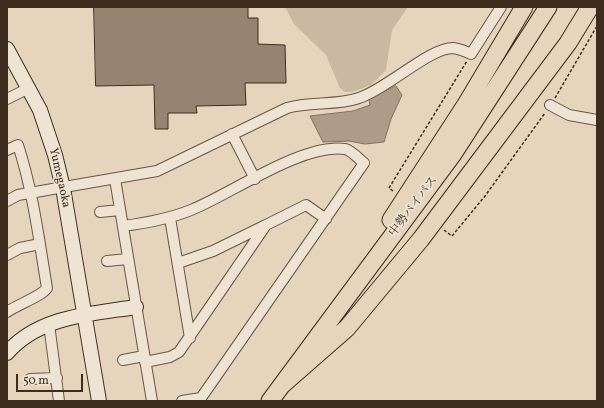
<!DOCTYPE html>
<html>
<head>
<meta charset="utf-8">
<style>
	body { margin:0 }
	#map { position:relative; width:604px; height:408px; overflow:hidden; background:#e6d5bd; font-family:Vollkorn,serif }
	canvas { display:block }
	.frame { position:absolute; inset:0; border:8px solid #3d2d1f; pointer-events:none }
	.scale { position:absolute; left:16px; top:374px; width:67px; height:18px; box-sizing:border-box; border:2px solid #3d2d1f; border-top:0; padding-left:5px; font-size:12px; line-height:14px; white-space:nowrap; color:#3d2d1f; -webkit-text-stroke:3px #efe4d4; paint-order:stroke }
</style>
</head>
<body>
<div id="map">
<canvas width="604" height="408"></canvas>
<div class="frame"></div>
<div class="scale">50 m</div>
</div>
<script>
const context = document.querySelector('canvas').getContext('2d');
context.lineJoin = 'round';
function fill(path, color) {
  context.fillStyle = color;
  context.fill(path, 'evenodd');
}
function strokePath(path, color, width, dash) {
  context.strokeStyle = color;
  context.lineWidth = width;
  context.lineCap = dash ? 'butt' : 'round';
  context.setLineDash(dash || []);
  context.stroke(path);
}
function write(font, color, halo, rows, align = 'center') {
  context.font = font + ' Vollkorn,"Noto Serif JP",serif';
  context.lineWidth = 3.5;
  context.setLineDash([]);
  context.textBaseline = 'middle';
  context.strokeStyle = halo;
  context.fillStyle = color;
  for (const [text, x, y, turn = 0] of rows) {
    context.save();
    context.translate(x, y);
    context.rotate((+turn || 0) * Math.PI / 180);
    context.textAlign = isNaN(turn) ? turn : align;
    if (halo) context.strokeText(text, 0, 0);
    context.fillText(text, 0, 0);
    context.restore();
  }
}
fill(new Path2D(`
	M 285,7 L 408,7 L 392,30 L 386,70 L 371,85 L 352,92 L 345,92 L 340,88 L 326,55 L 294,24 Z`), '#c9b8a2');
const water = new Path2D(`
	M 396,86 L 402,95 L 391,119 L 384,142 L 365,144 L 349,141 L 323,142 L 310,116 L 353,111 L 370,105 L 369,100 Z`);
fill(water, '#ad9c87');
strokePath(water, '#80705d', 1);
const building = new Path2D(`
	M 94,7 L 248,7 L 248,18 L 258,18 L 258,44 L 285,45 L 286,83 L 245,83 L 246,105 L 196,106 L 197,113 L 168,113 L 168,129 L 155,129 L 154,85 L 96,86 Z`);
fill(building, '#958471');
strokePath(building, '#3d2d1f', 1);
const street = new Path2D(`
	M 7,99 L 29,88
	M 550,105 L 569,115 L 597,120
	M 232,134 L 255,179
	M 7,150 L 18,145 C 33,191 39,240 47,288 C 42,296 17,305 7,312
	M 115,179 L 152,401
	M 7,201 L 18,195 L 157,171 L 287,108 C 310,101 336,106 359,98 C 387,89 429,48 453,48 C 460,49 465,51 471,54 L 501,7
	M 100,212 L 120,210
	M 170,218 L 190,338
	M 266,225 L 306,205 L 326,219
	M 123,226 C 146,223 169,219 191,210 C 231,194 302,143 345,149 C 351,150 359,159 364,163 L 201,398 L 182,401
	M 7,255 L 20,248 L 40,244
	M 107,261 L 128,259
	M 49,324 L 59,401
	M 123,360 L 144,356
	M 145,362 L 170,357 L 179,352 L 266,225 L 213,251 L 178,263
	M 30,379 L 57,378`);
const secondary = new Path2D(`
	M 7,49 L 40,110 L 55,155 L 63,188 L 99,401
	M 7,353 C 39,316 91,314 136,307`);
const highway = new Path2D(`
	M 391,220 L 465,106 L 524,7
	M 283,384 L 347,328 L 421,239 L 568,43 L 590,7
	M 270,401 L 453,154 L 548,7`);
strokePath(street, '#675746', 12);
strokePath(secondary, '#3d2d1f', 16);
strokePath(highway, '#3d2d1f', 19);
strokePath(new Path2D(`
	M 555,98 L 597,26
	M 393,191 L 389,188 L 467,61
	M 444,230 L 452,236 L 485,196 L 545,113`), '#3d2d1f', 1.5, [3, 2]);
strokePath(street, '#efe4d4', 10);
strokePath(secondary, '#efe4d4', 14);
strokePath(highway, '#e6d5bd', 17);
write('12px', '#3d2d1f', '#efe4d4', [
	["Yumegaoka",59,178,77],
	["中勢バイパス",414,207,-53]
]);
</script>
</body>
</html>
